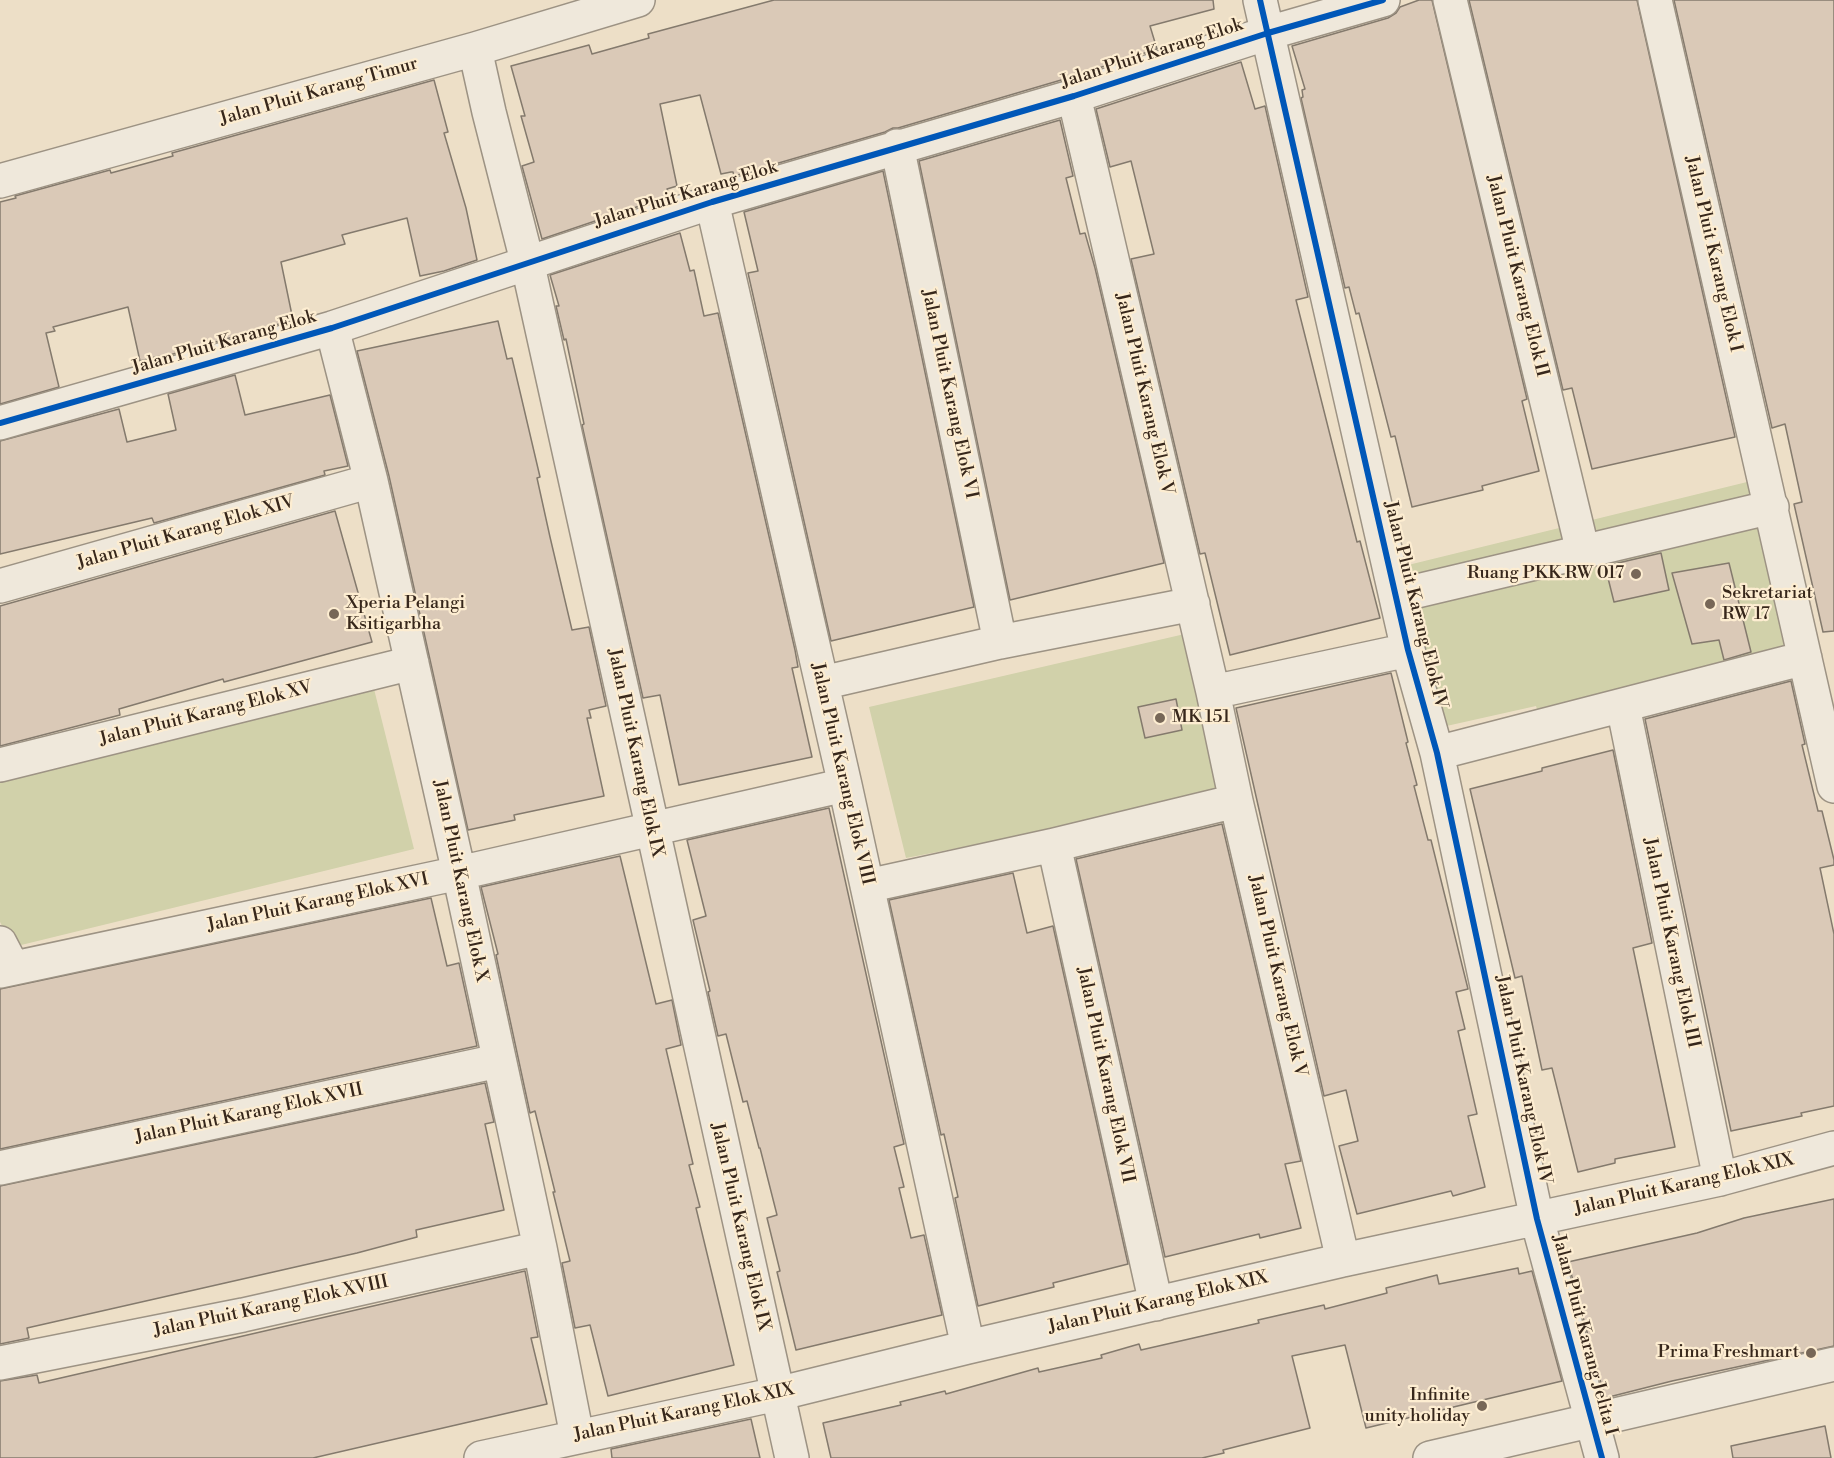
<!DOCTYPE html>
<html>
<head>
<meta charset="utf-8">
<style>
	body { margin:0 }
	canvas { display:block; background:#eddfc7 }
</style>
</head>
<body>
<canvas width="1834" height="1458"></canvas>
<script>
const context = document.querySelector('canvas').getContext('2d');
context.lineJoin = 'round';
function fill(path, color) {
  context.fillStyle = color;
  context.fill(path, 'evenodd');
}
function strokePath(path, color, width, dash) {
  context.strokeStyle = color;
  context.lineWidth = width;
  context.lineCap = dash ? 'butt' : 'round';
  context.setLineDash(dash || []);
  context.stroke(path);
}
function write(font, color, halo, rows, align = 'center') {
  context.font = font + ' "Libre Bodoni",serif';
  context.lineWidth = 4.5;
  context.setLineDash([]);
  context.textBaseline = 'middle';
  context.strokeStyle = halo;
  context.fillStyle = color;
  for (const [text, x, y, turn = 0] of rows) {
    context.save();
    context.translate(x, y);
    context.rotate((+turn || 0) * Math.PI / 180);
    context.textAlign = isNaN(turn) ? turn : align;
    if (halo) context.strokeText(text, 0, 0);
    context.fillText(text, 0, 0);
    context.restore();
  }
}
fill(new Path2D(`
	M 1747,482 L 1785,648 L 1690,670 L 1692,680 L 1538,712 L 1536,706 L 1442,727 L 1404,566 Z
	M 1189,633 L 1229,796 L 906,858 L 869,707 Z
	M 372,681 L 414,849 L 13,947 L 0,922 L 0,775 Z`), '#d1d1aa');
const building = new Path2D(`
	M 774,0 L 1213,0 L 1214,9 L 1150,26 L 1157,49 L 1068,78 L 898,128 L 893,128 L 885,132 L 734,176 L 733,172 L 731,172 L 721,174 L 700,95 L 660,104 L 677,186 L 667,189 L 669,196 L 542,239 L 522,166 L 534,162 L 521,116 L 525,116 L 511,66 L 589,45 L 592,54 L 649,38 L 648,34 Z
	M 1419,0 L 1432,0 L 1527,399 L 1522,401 L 1539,471 L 1482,486 L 1483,490 L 1412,507 L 1395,436 L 1391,437 L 1359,313 L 1356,314 L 1349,287 L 1345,288 L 1301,98 L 1303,97 L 1302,90 L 1305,89 L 1292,46 L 1388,18 L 1396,13 L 1400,7 Z
	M 1469,0 L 1637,0 L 1735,437 L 1592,469 L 1572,388 L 1563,390 Z
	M 1674,0 L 1834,0 L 1834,631 L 1823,632 L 1794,504 L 1802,502 L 1785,424 L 1772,428 Z
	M 1241,62 L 1255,109 L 1265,106 L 1308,297 L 1296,300 L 1357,542 L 1360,541 L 1380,618 L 1230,655 L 1205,553 L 1200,554 L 1131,259 L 1154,254 L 1131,161 L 1110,167 L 1096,109 Z
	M 434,80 L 448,132 L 444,133 L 466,208 L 477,260 L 444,271 L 420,276 L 407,218 L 342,235 L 345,244 L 281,262 L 293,320 L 159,358 L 159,356 L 140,361 L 128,307 L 53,327 L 55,331 L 46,333 L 59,387 L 0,404 L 0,202 L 16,198 L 15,196 L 110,170 L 111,173 L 173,156 L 172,153 Z
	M 1060,120 L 1073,176 L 1066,178 L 1080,234 L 1085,233 L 1095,268 L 1164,563 L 1010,600 L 919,161 Z
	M 883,171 L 974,607 L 831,641 L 748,273 L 758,271 L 744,212 Z
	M 680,233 L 690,271 L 694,270 L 704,316 L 718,313 L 795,650 L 798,667 L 792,668 L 812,757 L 679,785 L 660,695 L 643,698 L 582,425 L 584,424 L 566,339 L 564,340 L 556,306 L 559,306 L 550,275 Z
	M 498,321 L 507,359 L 512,358 L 521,396 L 540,477 L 537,478 L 550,537 L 572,630 L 589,627 L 606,706 L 589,710 L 591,718 L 587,718 L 604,796 L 514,815 L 515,820 L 468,830 L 389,476 L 357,351 Z
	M 235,375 L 245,415 L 330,395 L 348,466 L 324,471 L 325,475 L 154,523 L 152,518 L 0,554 L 0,441 L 119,409 L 127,442 L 176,430 L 168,394 Z
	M 335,511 L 372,642 L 224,682 L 223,679 L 119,709 L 120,715 L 0,746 L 0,606 Z
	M 1661,553 L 1669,590 L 1614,602 L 1605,566 Z
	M 1729,563 L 1751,652 L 1724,660 L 1719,640 L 1692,644 L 1672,573 Z
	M 1391,673 L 1408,742 L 1406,743 L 1417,785 L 1414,786 L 1428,840 L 1431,840 L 1468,989 L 1456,992 L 1465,1029 L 1458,1031 L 1477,1114 L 1468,1116 L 1485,1187 L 1453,1196 L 1451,1191 L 1357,1214 L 1339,1146 L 1358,1141 L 1346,1090 L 1324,1096 L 1236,708 Z
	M 1791,681 L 1805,744 L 1802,745 L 1818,811 L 1822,811 L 1834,860 L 1834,865 L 1820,868 L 1834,934 L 1834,1106 L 1801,1113 L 1802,1116 L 1731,1131 L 1645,719 Z
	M 1176,699 L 1182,730 L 1145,738 L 1138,707 Z
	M 1613,750 L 1652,943 L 1633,948 L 1675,1147 L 1615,1159 L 1615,1163 L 1578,1172 L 1552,1068 L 1542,1070 L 1522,976 L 1515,978 L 1470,789 L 1542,771 L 1542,768 Z
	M 829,808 L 904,1144 L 894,1147 L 904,1187 L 899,1188 L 911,1238 L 924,1235 L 942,1315 L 796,1350 L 777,1272 L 780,1271 L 767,1218 L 777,1215 L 760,1148 L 759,1148 L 747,1101 L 743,1102 L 726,1034 L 718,1036 L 708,992 L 710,991 L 693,920 L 706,916 L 687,840 Z
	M 1222,824 L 1301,1161 L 1285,1164 L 1301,1228 L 1260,1238 L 1259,1234 L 1165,1257 L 1076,859 Z
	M 620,856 L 656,1004 L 672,1000 L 681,1045 L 666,1049 L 693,1164 L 689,1165 L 700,1207 L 696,1208 L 734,1365 L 608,1396 L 590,1325 L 575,1328 L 562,1263 L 570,1261 L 553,1192 L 555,1192 L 535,1111 L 530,1113 L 496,955 L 498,954 L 481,887 Z
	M 1013,873 L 1027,933 L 1053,926 L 1128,1264 L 1053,1283 L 1054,1287 L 978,1306 L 955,1198 L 958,1197 L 944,1134 L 941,1135 L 889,900 Z
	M 431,898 L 447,966 L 459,963 L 477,1046 L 0,1149 L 0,989 Z
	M 485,1083 L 494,1122 L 485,1124 L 504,1210 L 416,1230 L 417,1237 L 357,1253 L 27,1328 L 29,1338 L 0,1344 L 0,1186 Z
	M 1834,1199 L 1834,1346 L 1672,1381 L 1605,1398 L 1568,1262 L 1697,1233 L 1744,1218 Z
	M 1518,1268 L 1519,1274 L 1532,1271 L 1562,1381 L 1366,1428 L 1345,1345 L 1292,1356 L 1310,1428 L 1223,1450 L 1224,1453 L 1202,1458 L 831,1458 L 823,1423 L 901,1405 L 900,1402 L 945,1391 L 946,1394 L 1038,1368 L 1039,1372 L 1102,1358 L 1101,1355 L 1139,1344 L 1141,1350 L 1259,1323 L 1258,1320 L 1324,1305 L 1325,1309 L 1387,1293 L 1386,1288 L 1437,1275 L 1439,1284 Z
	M 525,1271 L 538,1337 L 531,1338 L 547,1404 L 313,1458 L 0,1458 L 0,1381 L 37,1375 L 39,1383 Z
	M 751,1419 L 760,1458 L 612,1458 L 611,1449 Z
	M 1825,1426 L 1831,1458 L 1733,1458 L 1731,1446 Z`);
fill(building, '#dac9b7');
strokePath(building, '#847a6d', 1.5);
const street = new Path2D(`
	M 1260,0 L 1408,650 L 1437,753 L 1537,1219 L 1602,1458
	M 1450,0 L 1583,552
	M 1655,0 L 1834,786
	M 475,49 L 489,112 L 527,261 L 792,1458
	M 1074,96 L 1213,692 L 1236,801 L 1343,1260
	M 897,146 L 1000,642
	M 0,181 L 475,49 L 638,0
	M 712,202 L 845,785 L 968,1347
	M 332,328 L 371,481 L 459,873 L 540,1248 L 577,1436
	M 0,423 L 332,328 L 712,202 L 1074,96 L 1268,33 L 1383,0
	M 0,586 L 371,481
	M 1396,596 L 1772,507
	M 822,683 L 1000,642 L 1193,604
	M 1213,692 L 1408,650
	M 1623,706 L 1720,1179
	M 1437,753 L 1805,658
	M 0,765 L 412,663
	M 1054,845 L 1156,1304
	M 867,886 L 1054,845 L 1236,801
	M 0,943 L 13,968
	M 0,971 L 459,873 L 845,785
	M 0,1168 L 498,1061
	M 0,1363 L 243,1315 L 540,1248
	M 481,1458 L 777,1394 L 968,1347 L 1343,1260 L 1720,1179 L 1834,1148
	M 1430,1458 L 1834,1364`);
strokePath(street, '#9d9384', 36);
strokePath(street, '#efe8db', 33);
strokePath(new Path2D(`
	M 1260,0 L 1408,650 L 1437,753 L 1537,1219 L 1602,1458
	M 0,423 L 332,328 L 712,202 L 1074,96 L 1268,33 L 1383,0`), '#0057b8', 6);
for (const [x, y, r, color] of [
	[1636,574,6,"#776757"],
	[1710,604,6,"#776757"],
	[334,614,6,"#776757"],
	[1160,718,6,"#776757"],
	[1811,1353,6,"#776757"],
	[1482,1406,6,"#776757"]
]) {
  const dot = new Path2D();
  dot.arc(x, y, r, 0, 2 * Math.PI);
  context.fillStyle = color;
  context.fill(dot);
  strokePath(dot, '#fdedd1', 2);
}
write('18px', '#37271b', '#fdedd1', [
	["Jalan Pluit Karang Elok",1152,54,-18],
	["Jalan Pluit Karang Timur",319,92,-16],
	["Jalan Pluit Karang Elok",686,195,-17],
	["Jalan Pluit Karang Elok I",1713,254,77],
	["Jalan Pluit Karang Elok II",1517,276,76],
	["Jalan Pluit Karang Elok",224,343,-16],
	["Jalan Pluit Karang Elok VI",949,394,78],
	["Jalan Pluit Karang Elok V",1144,394,77],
	["Jalan Pluit Karang Elok XIV",186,533,-16],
	["Jalan Pluit Karang Elok IV",1415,605,76],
	["Jalan Pluit Karang Elok XV",206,714,-14],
	["Jalan Pluit Karang Elok IX",635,753,78],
	["Jalan Pluit Karang Elok VIII",842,774,77],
	["Jalan Pluit Karang Elok X",460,881,78],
	["Jalan Pluit Karang Elok XVI",318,903,-12],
	["Jalan Pluit Karang Elok III",1671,943,78],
	["Jalan Pluit Karang Elok V",1277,976,77],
	["Jalan Pluit Karang Elok VII",1105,1075,78],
	["Jalan Pluit Karang Elok IV",1523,1080,78],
	["Jalan Pluit Karang Elok XVII",249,1114,-12],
	["Jalan Pluit Karang Elok XIX",1684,1185,-13],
	["Jalan Pluit Karang Elok IX",740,1227,77],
	["Jalan Pluit Karang Elok XIX",1158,1303,-13],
	["Jalan Pluit Karang Elok XVIII",271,1307,-12],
	["Jalan Pluit Karang Jelita I",1584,1335,75],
	["Jalan Pluit Karang Elok XIX",684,1413,-12]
]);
write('18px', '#37271b', '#fdedd1', [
	["Ruang PKK RW 017",1624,574],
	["Sekretariat",1722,594,"left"],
	["RW 17",1722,615,"left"],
	["Xperia Pelangi",346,604,"left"],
	["Ksitigarbha",346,625,"left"],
	["MK 151",1172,718,"left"],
	["Prima Freshmart",1799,1353],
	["Infinite",1470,1396],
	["unity holiday",1470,1417]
], 'right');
</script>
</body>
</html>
